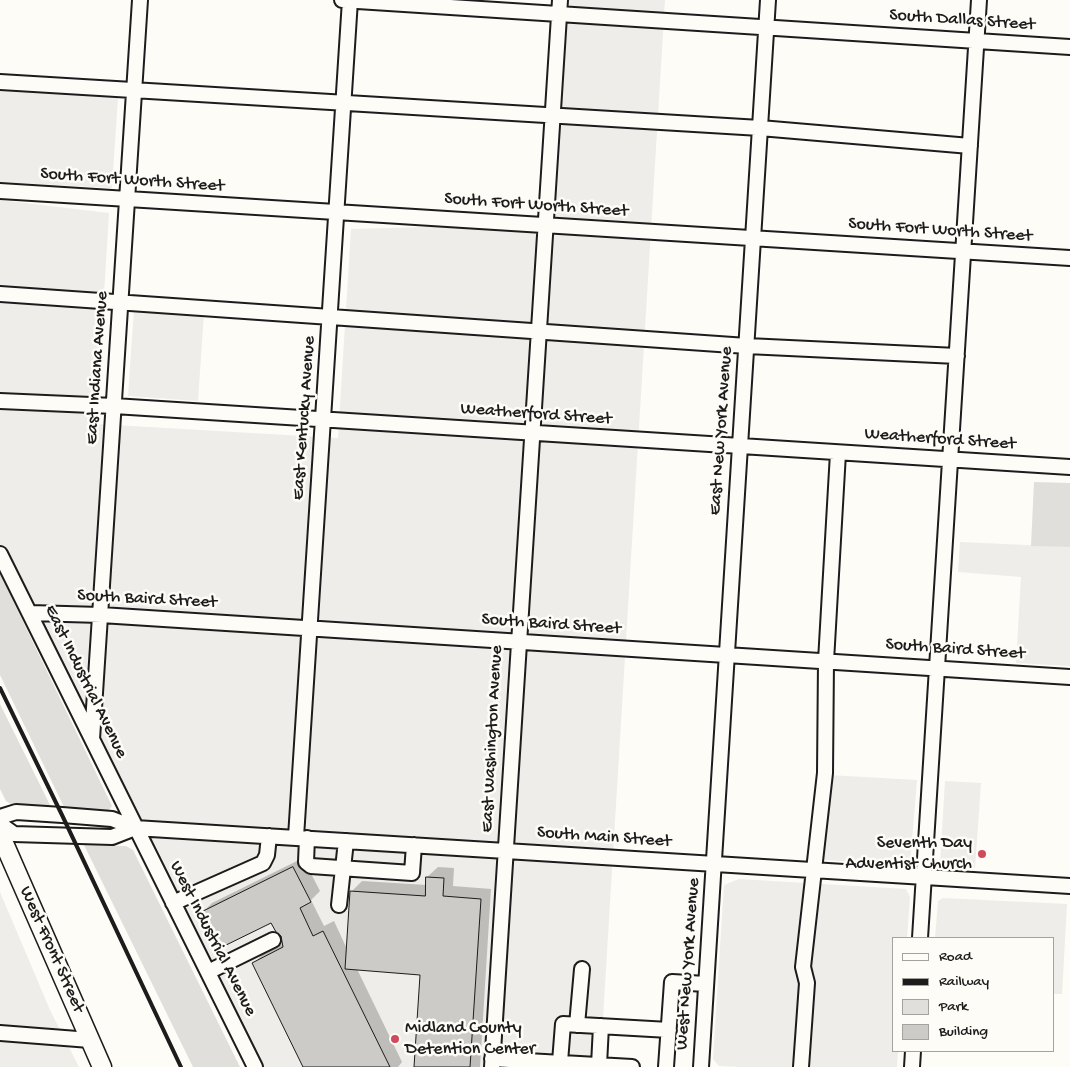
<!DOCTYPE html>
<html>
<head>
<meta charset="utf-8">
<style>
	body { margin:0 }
	#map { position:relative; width:1070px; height:1067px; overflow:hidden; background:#fdfcf7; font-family:"Gochi Hand",sans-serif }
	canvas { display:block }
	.legend { position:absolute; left:892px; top:937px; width:162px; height:115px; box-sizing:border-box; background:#fdfcf7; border:1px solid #a3a29f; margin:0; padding:6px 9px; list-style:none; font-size:15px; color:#1c1c1c }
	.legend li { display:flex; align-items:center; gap:10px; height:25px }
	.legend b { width:25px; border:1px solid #a3a29f }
</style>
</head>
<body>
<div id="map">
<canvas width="1070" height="1067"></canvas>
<ul class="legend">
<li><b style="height:6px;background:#fdfcf7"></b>Road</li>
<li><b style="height:6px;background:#1c1c1c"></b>Railway</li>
<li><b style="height:14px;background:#e0dfdb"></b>Park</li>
<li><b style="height:14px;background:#cccbc8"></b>Building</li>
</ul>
</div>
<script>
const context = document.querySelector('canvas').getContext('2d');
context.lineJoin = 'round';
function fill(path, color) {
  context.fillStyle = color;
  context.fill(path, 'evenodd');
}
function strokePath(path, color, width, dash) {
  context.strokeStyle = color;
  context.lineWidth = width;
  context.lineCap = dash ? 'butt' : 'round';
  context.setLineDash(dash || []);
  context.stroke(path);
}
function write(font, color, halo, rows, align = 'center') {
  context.font = font + ' "Gochi Hand",sans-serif';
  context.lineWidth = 5;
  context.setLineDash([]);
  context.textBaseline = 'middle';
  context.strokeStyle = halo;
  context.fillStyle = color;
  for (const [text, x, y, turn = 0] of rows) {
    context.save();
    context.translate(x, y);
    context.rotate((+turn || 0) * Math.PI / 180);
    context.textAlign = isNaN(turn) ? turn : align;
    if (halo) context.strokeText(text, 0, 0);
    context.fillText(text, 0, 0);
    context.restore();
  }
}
fill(new Path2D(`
	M 559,0 L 665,0 L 600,1067 L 251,1067 L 0,555 L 0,200 L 109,213 L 96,424 L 338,438 L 351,229 L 545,224 Z
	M 0,89 L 118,97 L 112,188 L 0,182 Z
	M 134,309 L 204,313 L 198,401 L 128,396 Z
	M 960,542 L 1070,547 L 1070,666 L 1016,663 L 1021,577 L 958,572 Z
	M 828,775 L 917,780 L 910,865 L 823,860 Z
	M 945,781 L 981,783 L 975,868 L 940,865 Z
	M 739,879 L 906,889 L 910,897 L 907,938 L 894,938 L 894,1051 L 898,1051 L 897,1067 L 739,1067 L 719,1066 L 713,1059 L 724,885 Z
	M 0,892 L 50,1010 L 79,1067 L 0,1067 Z
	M 943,898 L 1067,904 L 1062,994 L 1054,994 L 1054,938 L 935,938 L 938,901 Z`), '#eeede9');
fill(new Path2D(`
	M 1034,482 L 1070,483 L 1070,547 L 1031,546 Z
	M 0,574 L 112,806 L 108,811 L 64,807 L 0,675 Z
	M 0,704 L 51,807 L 12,805 L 6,801 L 0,789 Z
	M 84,845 L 126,846 L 133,850 L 240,1067 L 193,1067 Z`), '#e0dfdb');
fill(new Path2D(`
	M 303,858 L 320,891 L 311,900 L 324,926 L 334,921 L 347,949 L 352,891 L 362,881 L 427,885 L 427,877 L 438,867 L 454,868 L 453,886 L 491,889 L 480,1067 L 415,1067 L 421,973 L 357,969 L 402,1062 L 398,1067 L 305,1067 L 254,963 L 264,953 L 284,943 L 282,936 L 272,921 L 202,913 L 212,903 Z`), '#0003');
const building = new Path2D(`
	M 293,867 L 311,902 L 300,908 L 313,936 L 323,931 L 390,1067 L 303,1067 L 252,963 L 283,947 L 281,936 L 276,932 L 271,923 L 218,949 L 200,913 Z
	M 426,877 L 444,878 L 443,896 L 481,899 L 470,1067 L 414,1067 L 420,975 L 345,969 L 350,891 L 425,896 Z`);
fill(building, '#cccbc8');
strokePath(building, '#1c1c1c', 1);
const minor = new Path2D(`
	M 342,0 L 1070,47
	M 0,82 L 760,128 L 970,146
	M 0,191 L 1070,258
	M 0,294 L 747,346 L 957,356
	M 0,401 L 114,406 L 1070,467
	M 0,554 L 255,1067
	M 30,613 L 101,615 L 1070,677
	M 92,739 L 140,0
	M 0,817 L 16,812 L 62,815 L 112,819 L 135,828 L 1070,886
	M 0,824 L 14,834 L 112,837 L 135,828
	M 296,837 L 350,0
	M 307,838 L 306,862 L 311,866 L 412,873 L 414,845
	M 173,903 L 263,863 L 267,855 L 269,836
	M 339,905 L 346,841
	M 920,938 L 979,0
	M 208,972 L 273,940
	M 577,1025 L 582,969
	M 0,1033 L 90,1040
	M 492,1059 L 632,1067
	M 560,1062 L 563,1024 L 669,1030
	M 599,1065 L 601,1026
	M 492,1067 L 560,0
	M 666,1067 L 672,982 L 706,984
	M 701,1067 L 768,0
	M 801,1067 L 807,983 L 803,967 L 825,773 L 826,661 L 838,453
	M 912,1067 L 913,1051`);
const major = new Path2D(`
	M 0,834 L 102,1067`);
strokePath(minor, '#1c1c1c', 18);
strokePath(major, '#1c1c1c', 21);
strokePath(minor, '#fdfcf7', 14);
strokePath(major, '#fdfcf7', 18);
strokePath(new Path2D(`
	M 0,688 L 62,815 L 181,1067`), '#1c1c1c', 4);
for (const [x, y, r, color] of [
	[982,854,5,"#d1495b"],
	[395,1039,5,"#d1495b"]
]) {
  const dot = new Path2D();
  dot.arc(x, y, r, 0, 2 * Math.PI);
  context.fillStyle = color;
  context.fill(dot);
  strokePath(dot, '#fdfcf7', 2);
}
write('18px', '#1c1c1c', '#fdfcf7', [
	["South Dallas Street",962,21,4],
	["South Fort Worth Street",132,181,4],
	["South Fort Worth Street",536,206,4],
	["South Fort Worth Street",940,231,4],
	["East Indiana Avenue",98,368,-86],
	["Weatherford Street",536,415,4],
	["East Kentucky Avenue",305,418,-86],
	["East New York Avenue",722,431,-86],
	["Weatherford Street",940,440,4],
	["South Baird Street",147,600,3],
	["South Baird Street",551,625,4],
	["South Baird Street",955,650,4],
	["East Industrial Avenue",85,682,64],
	["East Washington Avenue",493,739,-87],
	["South Main Street",604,838,4],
	["West Industrial Avenue",212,939,63],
	["West Front Street",51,950,66],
	["West New York Avenue",689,964,-86]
]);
write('18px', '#1c1c1c', '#fdfcf7', [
	["Seventh Day",972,844],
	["Adventist Church",972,865],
	["Midland County",405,1029,"left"],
	["Detention Center",405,1050,"left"]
], 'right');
</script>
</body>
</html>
